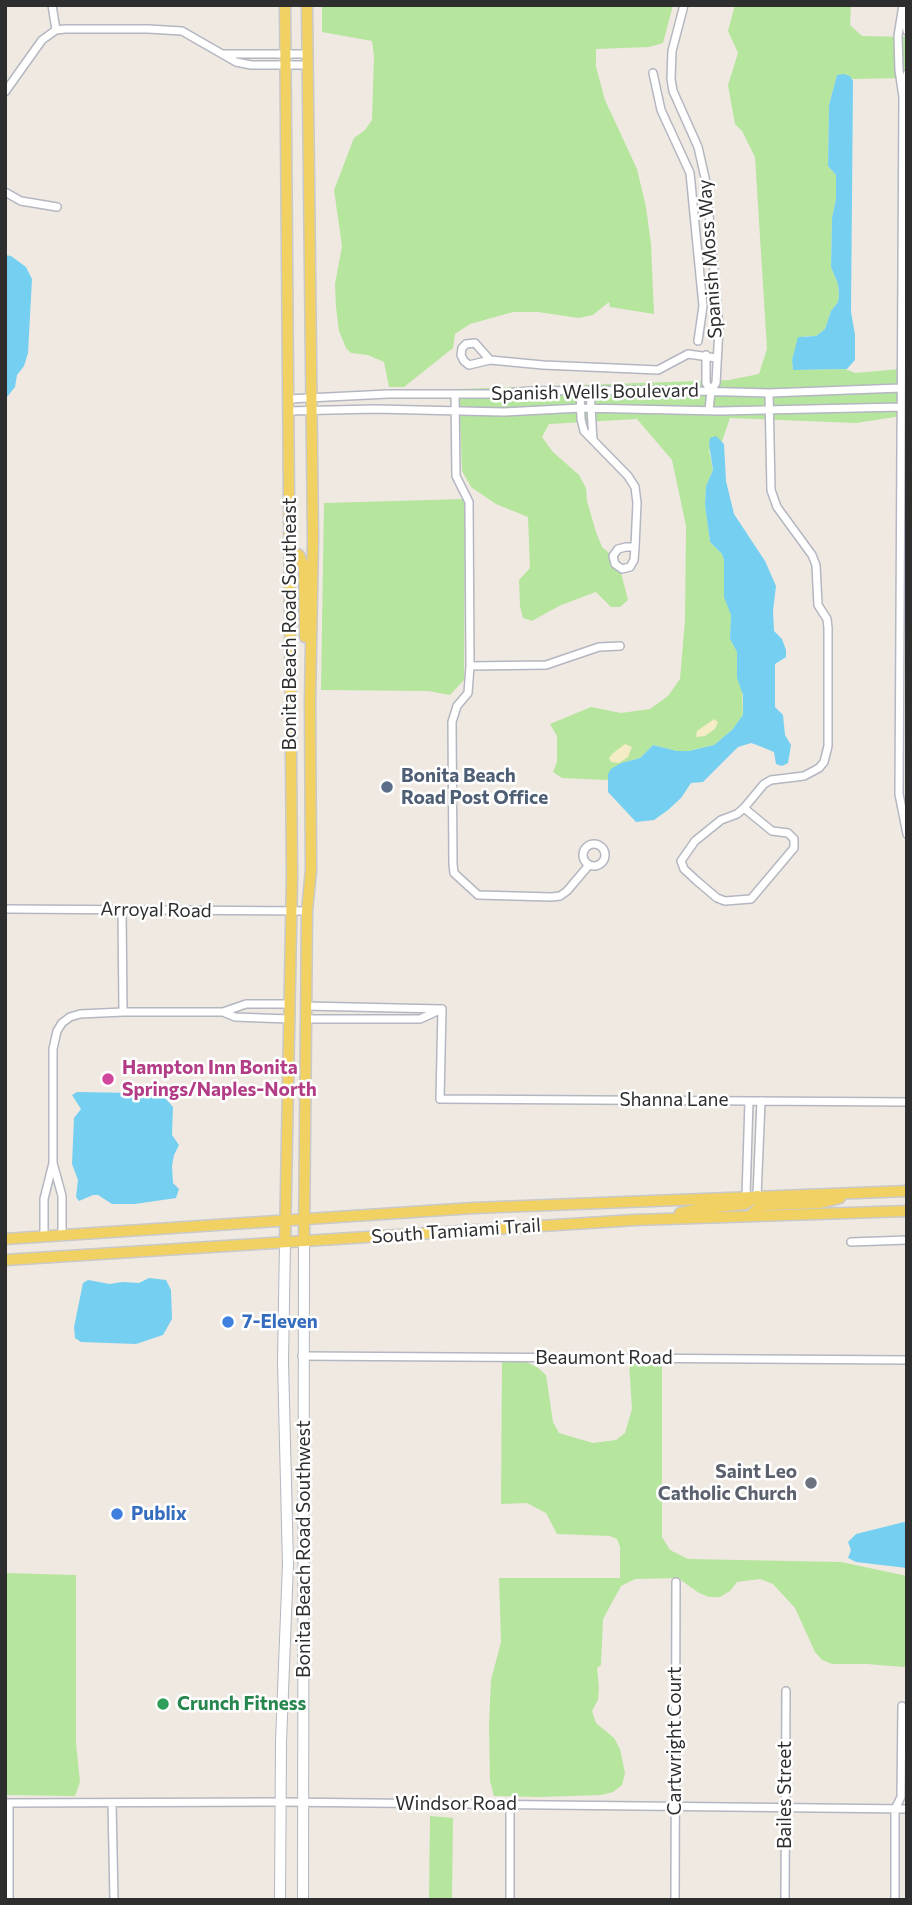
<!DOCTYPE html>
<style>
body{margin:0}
#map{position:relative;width:912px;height:1905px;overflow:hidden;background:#efe9e1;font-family:Commissioner,sans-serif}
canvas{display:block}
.frame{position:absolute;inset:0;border:7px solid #2e2e2e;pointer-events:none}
</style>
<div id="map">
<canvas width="912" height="1905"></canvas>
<div class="frame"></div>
</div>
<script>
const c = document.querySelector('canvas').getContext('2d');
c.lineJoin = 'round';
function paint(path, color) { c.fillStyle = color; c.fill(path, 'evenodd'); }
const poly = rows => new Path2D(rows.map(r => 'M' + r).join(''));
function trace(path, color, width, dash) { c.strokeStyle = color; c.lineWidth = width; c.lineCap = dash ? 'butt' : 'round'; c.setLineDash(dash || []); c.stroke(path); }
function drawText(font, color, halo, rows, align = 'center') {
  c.font = font + ' Commissioner,sans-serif'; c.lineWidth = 5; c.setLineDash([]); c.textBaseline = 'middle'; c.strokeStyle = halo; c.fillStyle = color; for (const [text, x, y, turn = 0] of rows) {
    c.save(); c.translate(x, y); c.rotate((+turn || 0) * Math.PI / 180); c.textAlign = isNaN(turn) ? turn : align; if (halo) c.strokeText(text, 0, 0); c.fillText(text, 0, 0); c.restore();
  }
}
paint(poly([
 [322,5,673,5,663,43,649,47,596,49,596,67,605,100,637,169,646,207,651,244,654,314,610,307,609,302,593,315,579,318,538,312,513,312,470,324,455,334,453,348,404,387,389,387,384,362,368,355,351,353,346,348,339,331,336,307,335,284,342,246,334,190,354,138,365,130,372,120,374,56,372,41,322,32],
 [735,5,851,5,850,25,862,36,907,37,907,78,851,79,850,76,837,75,829,105,828,166,836,175,836,199,832,218,831,267,838,284,839,296,838,302,831,311,825,329,816,336,804,336,797,343,792,360,793,370,845,369,855,373,900,369,901,312,907,312,907,525,903,526,901,416,856,423,730,418,722,441,709,450,713,470,706,486,705,505,710,542,722,554,724,560,724,591,731,615,730,639,737,652,737,678,742,689,743,715,732,730,714,745,689,751,677,751,653,745,640,758,621,763,608,774,608,780,562,778,553,772,557,762,557,736,550,724,591,707,621,713,650,709,668,696,680,679,685,620,686,526,672,460,637,419,549,424,542,437,553,452,579,475,586,488,587,501,596,532,602,547,614,557,620,569,628,600,620,607,611,607,596,592,561,605,532,621,523,618,520,606,519,580,530,568,528,517,496,504,471,487,462,471,459,389,729,380,759,374,767,349,755,157,742,131,735,124,728,85,738,53,728,31],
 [465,499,464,680,450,695,428,691,321,690,324,503],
 [502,1359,526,1362,537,1367,546,1375,553,1422,559,1433,593,1443,616,1440,625,1433,632,1409,629,1362,662,1362,662,1537,670,1550,688,1559,841,1562,907,1576,907,1664,904,1667,867,1664,832,1664,822,1660,815,1652,795,1608,773,1584,760,1579,737,1582,730,1591,720,1597,709,1597,699,1593,678,1578,635,1579,621,1586,603,1619,601,1665,597,1668,599,1688,598,1700,592,1711,596,1723,614,1738,620,1749,625,1773,622,1785,613,1792,601,1795,540,1797,494,1796,490,1781,489,1724,491,1680,501,1642,499,1578,620,1578,620,1547,617,1539,610,1536,557,1534,546,1513,527,1503,501,1504],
 [5,1573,76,1575,76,1743,80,1782,75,1796,5,1795],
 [430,1816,453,1818,452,1900,429,1900]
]), '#b6e59e');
paint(poly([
 [714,719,718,722,715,729,705,736,696,737,697,731],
 [625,744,632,747,628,757,619,763,611,762,609,758,613,753]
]), '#f3ecc5');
paint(poly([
 [844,74,850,76,853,81,851,312,855,335,855,360,847,369,793,370,792,360,798,337,816,336,825,329,831,311,838,302,839,296,838,284,831,267,832,218,836,199,836,175,828,166,829,105,837,75],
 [5,255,11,256,26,267,32,279,28,353,24,366,17,375,15,387,7,397,5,397],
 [716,436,724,444,726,481,734,514,765,561,776,586,773,611,774,631,782,639,786,650,786,657,775,664,775,707,783,715,785,735,791,745,788,763,782,766,776,764,774,752,757,745,751,743,738,747,703,782,691,783,681,798,668,810,654,820,636,822,608,792,608,774,611,769,621,763,640,758,653,745,677,751,689,751,714,745,732,730,743,715,743,695,737,678,737,652,730,639,731,615,724,597,724,560,722,554,710,542,705,505,706,486,713,470,709,444,710,438],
 [77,1092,139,1093,161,1095,166,1099,173,1107,172,1135,179,1145,174,1155,172,1166,173,1183,179,1189,176,1198,135,1204,112,1204,98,1195,93,1195,79,1201,76,1197,78,1180,72,1164,74,1118,81,1109,72,1095],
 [149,1278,166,1280,171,1290,172,1319,163,1335,136,1344,81,1342,75,1338,74,1327,83,1283,88,1280,110,1284,122,1282,139,1283],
 [904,1522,907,1523,907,1568,856,1562,848,1558,851,1550,848,1542,856,1534]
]), '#75cff0');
const minor = poly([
 [52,5,56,30],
 [684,5,672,51,671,79,673,91,698,147,706,182,719,328,716,383,711,391,709,410],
 [903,5,898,36,899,70,903,97,899,794,907,834],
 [905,15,907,31],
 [224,54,307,54],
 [653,73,661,110,690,173,703,306,698,341],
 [904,89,907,74],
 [5,92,42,40,56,30,65,29,148,29,182,31,236,62,251,65,307,65],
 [5,192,21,201,57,207],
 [706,355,706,383,711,391],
 [490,360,475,343,466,344,462,348,461,355,464,361,469,365,490,360,543,365,658,370,688,354,716,358],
 [580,391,581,419,584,431,628,476,635,487,637,503,635,547],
 [590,391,593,440],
 [455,394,456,476,469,502,470,666,468,693,457,706,452,722,453,864,454,873,478,895,551,897,560,896,567,891,589,865],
 [288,399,388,394,497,394,530,391,658,390,769,393,901,388],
 [288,411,375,409,504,412,581,408,720,411,901,407],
 [626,547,635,547,634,560,630,567,622,569,615,564,613,556,618,549,626,547],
 [470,666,546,665,599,647,620,646],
 [744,808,764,784,771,780,804,776,819,768,824,762,828,746,828,628,827,619,818,605,816,565,812,555,777,507,771,490,769,393],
 [744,808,772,831,788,833,794,839,794,848,751,899,725,901,717,898,697,881,684,869,681,861,695,841,721,820,737,814,744,808],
 '583 855a11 11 0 1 1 22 0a11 11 0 1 1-22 0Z',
 [5,909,307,911],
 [122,909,123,1012],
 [306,1006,441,1009],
 [442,1009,440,1099,907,1102],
 [223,1012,246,1004,289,1004],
 [306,1019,420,1019,442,1009],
 [53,1163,62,1196,62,1235],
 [746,1196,749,1101],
 [757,1196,761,1101],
 [44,1236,44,1199,53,1163,53,1049,57,1031,62,1023,70,1017,80,1014,123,1012,223,1012,235,1017,288,1019],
 [851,1242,907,1240],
 [302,1356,907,1360],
 [5,1803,281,1802,907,1809],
 [9,1803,9,1900],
 [112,1803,114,1900],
 [510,1900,510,1805],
 [675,1900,676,1582],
 [785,1900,786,1691],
 [895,1900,895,1809,901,1797,902,1706]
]);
const secondary = poly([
 [280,1900,281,1742,288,1564,283,1362,285,1242],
 [303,1900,304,1241]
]);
const primary = poly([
 [290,551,299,555,304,567,305,637],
 [680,1213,699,1209,745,1204,757,1196],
 [751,1215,760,1206,766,1205,820,1203,840,1198],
 [5,1239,473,1208,907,1191],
 [304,1241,307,911,311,870,310,701,313,539,307,5],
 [285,1242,292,877,285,5],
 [5,1260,635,1220,907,1211]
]);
trace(minor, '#b4b7c1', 10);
trace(secondary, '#b4b7c1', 12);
trace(primary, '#c9c9c9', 13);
trace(minor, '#fff', 7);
trace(secondary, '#fff', 10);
trace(primary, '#f2d163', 10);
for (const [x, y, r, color] of [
 [387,787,7,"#5c6f8a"],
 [108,1079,7,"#d1479c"],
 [228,1322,7,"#3f7fe0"],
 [811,1483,7,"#6b7280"],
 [117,1514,7,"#3f7fe0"],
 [163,1704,7,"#2e9e5b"]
]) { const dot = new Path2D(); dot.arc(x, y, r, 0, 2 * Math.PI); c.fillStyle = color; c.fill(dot); trace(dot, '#fff', 2.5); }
drawText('19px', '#2e2e2e', '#fff', [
 ["Spanish Moss Way",710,259,-94],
 ["Spanish Wells Boulevard",595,392,-1],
 ["Bonita Beach Road Southeast",290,624,-90],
 ["Arroyal Road",156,910,1],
 ["Shanna Lane",674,1100],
 ["South Tamiami Trail",456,1231,-4],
 ["Beaumont Road",604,1358],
 ["Bonita Beach Road Southwest",304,1549,-90],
 ["Cartwright Court",675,1741,-90],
 ["Bailes Street",785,1795,-90],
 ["Windsor Road",456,1804]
]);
drawText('bold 19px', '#4e5e75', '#fff', [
 ["Bonita Beach",401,776],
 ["Road Post Office",401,798]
], 'left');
drawText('bold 19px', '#b23c85', '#fff', [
 ["Hampton Inn Bonita",122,1068],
 ["Springs/Naples-North",122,1090]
], 'left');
drawText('bold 19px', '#366cbe', '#fff', [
 ["7-Eleven",242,1322],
 ["Publix",131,1514]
], 'left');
drawText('bold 19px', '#5b616d', '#fff', [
 ["Saint Leo",797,1472],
 ["Catholic Church",797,1494]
], 'right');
drawText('bold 19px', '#27864d', '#fff', [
 ["Crunch Fitness",177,1704]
], 'left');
</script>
